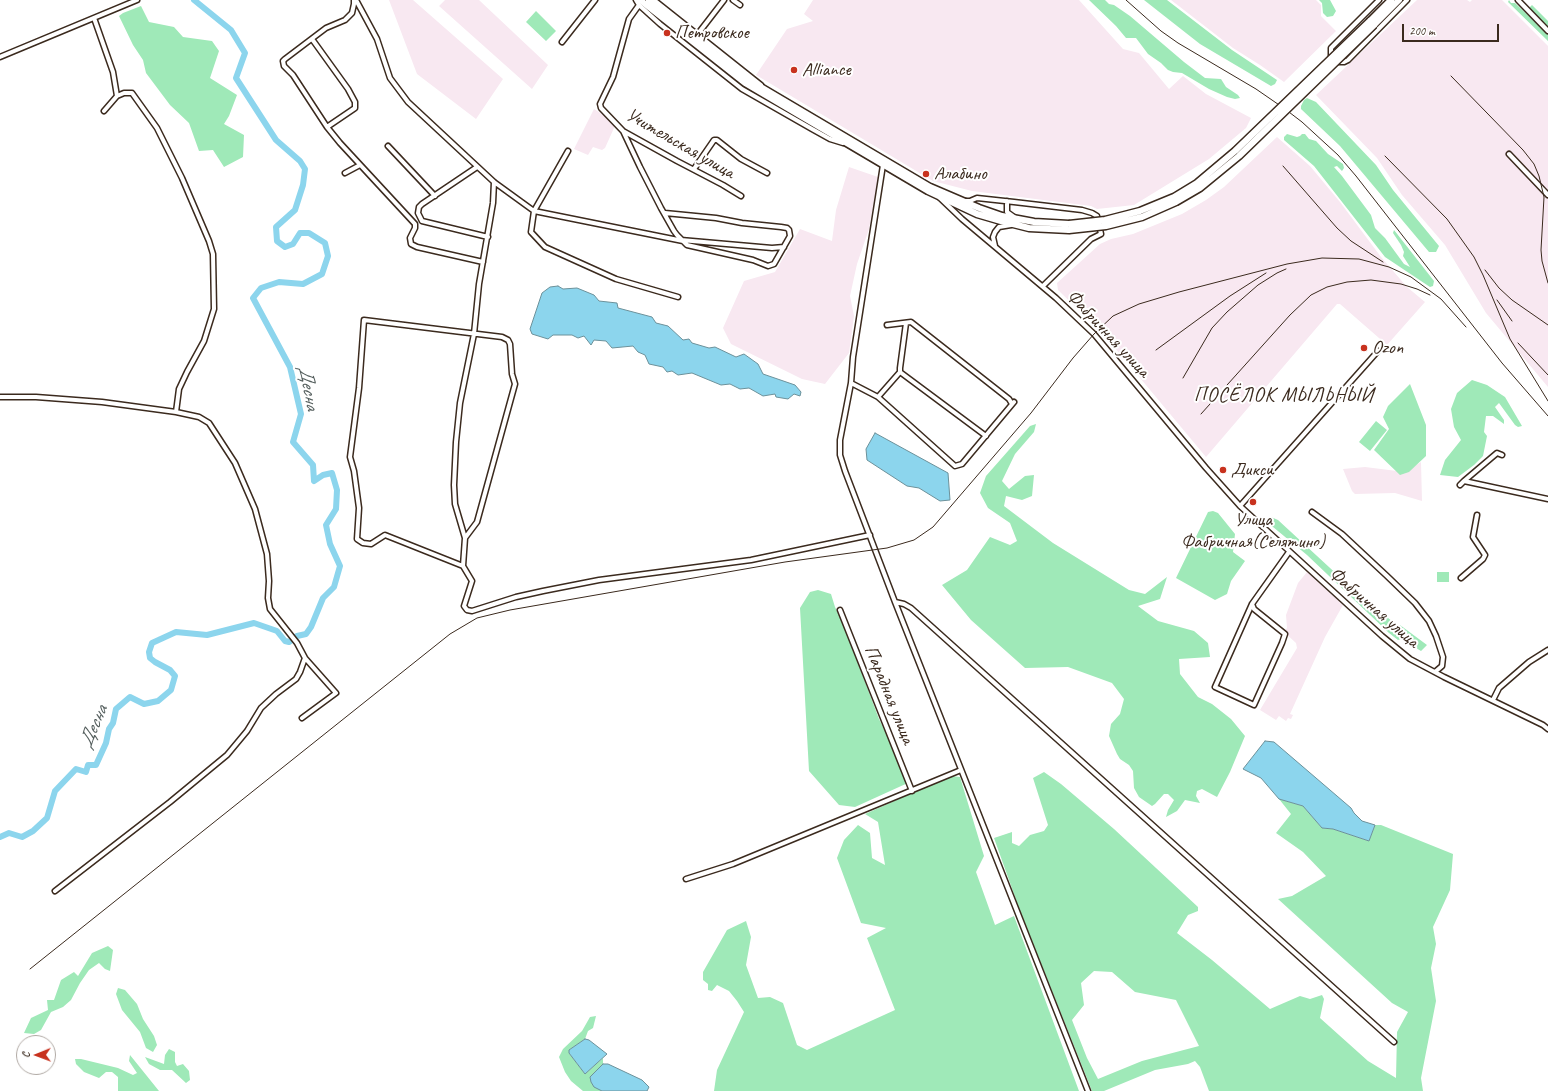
<!DOCTYPE html>
<meta charset="utf-8">
<style>
body{margin:0}
#map{position:relative;width:1548px;height:1091px;overflow:hidden;background:#fff;font-family:Caveat,sans-serif}
canvas{display:block}
.north{position:absolute;left:16px;top:1035px;width:40px;height:40px;box-sizing:border-box;background:#fff;border:1px solid #b1aaa5;border-radius:50%;rotate:269deg;font-size:11px;font-weight:700;line-height:16px;text-align:center;color:#3b2a1e}
.north::after{content:'';display:block;margin:auto;width:14px;height:18px;background:#c8321e;clip-path:polygon(50% 0,100% 100%,50% 72%,0 100%)}
.scale{position:absolute;left:1402px;top:24px;width:97px;height:18px;box-sizing:border-box;border:2px solid #3b2a1e;border-top:0;padding-left:5px;font-size:12px;line-height:14px;white-space:nowrap;color:#3b2a1e;-webkit-text-stroke:3px #fff;paint-order:stroke}
</style>
<div id="map">
<canvas width="1548" height="1091"></canvas>
<div class="north">С</div>
<div class="scale">200 m</div>
</div>
<script>
const c = document.querySelector('canvas').getContext('2d');
c.lineJoin = 'round';
function paint(path, color) { c.fillStyle = color; c.fill(path, 'evenodd'); }
const poly = rows => new Path2D(rows.map(r => 'M' + r).join(''));
function trace(path, color, width, dash) { c.strokeStyle = color; c.lineWidth = width; c.lineCap = dash ? 'butt' : 'round'; c.setLineDash(dash || []); c.stroke(path); }
function drawText(font, color, halo, rows, align = 'center') {
  c.font = font + ' Caveat,sans-serif'; c.lineWidth = 4; c.setLineDash([]); c.textBaseline = 'middle'; c.strokeStyle = halo; c.fillStyle = color; for (const [text, x, y, turn = 0] of rows) {
    c.save(); c.translate(x, y); c.rotate((+turn || 0) * Math.PI / 180); c.textAlign = isNaN(turn) ? turn : align; if (halo) c.strokeText(text, 0, 0); c.fillText(text, 0, 0); c.restore();
  }
}
paint(poly([
 [389,0,413,0,503,79,476,119,417,74],
 [445,0,479,0,548,65,532,89,439,6],
 [813,0,1079,0,1123,49,1139,53,1169,89,1183,76,1206,94,1251,118,1246,128,1209,159,1134,205,1097,209,1091,206,972,191,933,181,756,75,787,29,813,21,804,14],
 [1171,0,1316,0,1321,5,1321,16,1336,31,1284,82,1260,65,1233,48],
 [1417,0,1467,0,1470,2,1472,0,1502,0,1548,46,1548,387,1486,313,1445,245,1402,195,1377,158,1316,95],
 [594,109,609,118,614,124,614,128,605,148,602,150,593,147,588,155,574,149],
 [1277,137,1310,166,1340,202,1381,257,1407,287,1425,302,1387,345,1340,304,1337,304,1206,457,1105,336,1058,290,1057,283,1100,244,1111,239,1133,234,1182,214,1206,200,1224,187],
 [849,167,878,177,869,229,857,264,850,296,854,316,849,353,825,384,802,379,731,344,723,328,744,281,775,272,800,229,832,241,836,210],
 [1421,462,1422,501,1395,493,1355,494,1352,491,1343,469,1365,467,1405,472],
 [1307,572,1343,605,1325,637,1290,714,1293,715,1291,719,1288,718,1286,721,1279,716,1276,720,1260,710,1297,648,1296,643,1284,632,1287,628,1286,615,1298,583]
]), '#f8e8f1');
paint(poly([
 [1089,0,1105,0,1109,4,1114,5,1130,16,1184,62,1205,78,1221,79,1226,87,1238,95,1240,98,1235,99,1227,97,1209,89,1182,73,1173,72,1168,70,1161,63,1148,54,1136,38,1126,38,1116,26],
 [1144,0,1167,0,1232,50,1277,80,1275,84,1271,86,1200,44],
 [1319,0,1330,0,1336,11,1333,16,1327,17,1323,13,1322,3],
 [1509,0,1511,3,1515,3,1548,34,1548,41,1508,2],
 [1532,5,1548,21,1548,27,1530,10,1530,7],
 [141,6,149,22,174,27,183,37,212,41,219,51,210,78,237,95,229,116,224,124,244,135,243,157,224,167,213,150,199,151,189,123,170,105,146,73,143,60,133,45,119,16,123,13],
 [536,11,556,31,546,41,526,22],
 [1307,98,1316,102,1376,165,1393,190,1439,246,1436,252,1429,252,1340,146,1301,109,1301,106,1304,100],
 [1287,134,1297,137,1300,136,1302,134,1305,134,1309,139,1316,141,1328,154,1343,164,1344,168,1342,171,1337,166,1334,167,1342,176,1371,215,1375,228,1385,238,1404,264,1410,267,1403,256,1404,252,1401,245,1393,233,1394,230,1434,281,1433,286,1430,287,1385,257,1314,166,1284,140,1284,137],
 [1472,380,1487,385,1505,397,1522,426,1518,427,1515,425,1499,403,1495,407,1504,420,1504,424,1493,416,1486,416,1484,432,1487,436,1483,456,1474,465,1458,477,1440,475,1445,460,1461,440,1454,427,1451,409,1457,393],
 [1410,384,1426,425,1426,456,1409,472,1400,475,1374,450,1389,429,1383,417,1388,406],
 [1376,421,1387,430,1370,451,1359,442],
 [1036,424,1034,432,1015,454,1002,481,1009,489,1025,476,1034,475,1032,496,1022,500,1006,496,1004,506,1053,543,1129,590,1145,594,1167,577,1160,599,1138,606,1158,621,1194,631,1208,643,1210,657,1179,659,1180,674,1198,697,1212,704,1231,719,1245,736,1230,772,1217,797,1202,789,1197,791,1196,796,1200,803,1185,800,1177,811,1166,817,1168,810,1174,800,1168,794,1164,794,1155,804,1152,806,1139,797,1134,788,1133,771,1129,765,1120,759,1117,754,1109,736,1111,724,1120,714,1124,699,1112,683,1068,667,1025,668,971,620,942,585,967,570,990,537,1010,545,1017,541,1010,523,988,508,980,493,986,476,1030,426],
 [1213,511,1218,513,1235,534,1233,552,1245,561,1231,581,1227,594,1215,600,1176,578,1208,512],
 [1271,517,1278,520,1355,591,1393,622,1397,628,1400,625,1427,645,1421,651,1401,639,1398,640,1389,633,1307,555,1267,522],
 [1437,572,1449,572,1449,582,1437,582],
 [818,590,831,594,835,607,844,626,879,719,910,782,855,807,839,805,809,771,800,608,810,592],
 [1044,772,1061,784,1114,829,1198,907,1198,911,1188,915,1177,933,1212,960,1270,1009,1300,996,1310,999,1322,995,1324,999,1320,1018,1368,1061,1396,1078,1397,1032,1408,1012,1392,1003,1278,899,1292,896,1326,876,1303,852,1276,833,1291,814,1279,799,1303,806,1322,828,1333,829,1369,841,1375,825,1381,825,1453,854,1450,890,1433,927,1436,944,1431,968,1436,1001,1421,1078,1423,1091,1209,1091,1200,1067,1195,1061,1188,1064,1155,1070,1104,1091,1092,1091,1019,908,994,838,1012,832,1012,843,1019,846,1030,835,1044,831,1048,825,1033,778],
 [1094,971,1112,972,1135,992,1176,1000,1199,1046,1142,1061,1098,1079,1087,1058,1072,1020,1084,1005,1081,983],
 [951,776,960,777,984,856,976,872,995,925,1014,916,1079,1091,714,1091,717,1070,744,1012,737,1001,729,991,717,985,712,991,708,990,708,984,703,980,703,972,727,930,746,921,751,937,746,965,758,998,770,997,783,1003,797,1045,807,1050,895,1010,867,938,886,928,861,923,837,858,844,840,858,825,870,833,872,858,885,865,878,822,865,814],
 [108,946,113,950,110,971,105,969,99,963,89,970,80,983,71,1000,63,1007,51,1012,41,1030,34,1034,24,1033,31,1018,48,1010,47,1000,54,1000,61,980,74,972,78,976,92,953],
 [118,988,125,990,137,1004,143,1019,154,1036,157,1045,153,1052,146,1048,140,1032,122,1010,116,994],
 [596,1016,593,1028,588,1031,585,1039,569,1050,569,1053,585,1074,603,1058,603,1064,590,1077,602,1091,583,1091,571,1081,565,1072,559,1057,563,1049,582,1031,590,1017],
 [169,1049,175,1052,175,1062,177,1066,183,1064,189,1071,190,1080,186,1083,172,1070,160,1070,149,1064,145,1057,164,1064,165,1055],
 [130,1055,159,1091,118,1091,118,1077,112,1072,106,1072,99,1078,84,1072,76,1064,75,1059,81,1059,118,1068,133,1075,137,1073,129,1061]
]), '#9fe9b8');
const water = poly([
 [558,286,563,289,577,288,594,295,599,301,617,303,618,308,652,317,656,323,668,326,683,340,689,339,692,343,709,348,715,347,736,357,744,354,758,364,763,374,795,385,801,392,800,396,794,394,788,399,776,397,775,394,763,396,749,388,740,389,730,384,721,385,692,373,678,375,672,371,667,372,663,367,649,364,645,355,638,352,633,346,612,348,606,341,594,340,591,345,584,336,578,338,572,335,553,335,548,339,532,334,530,329,542,293,550,287,558,286],
 [875,433,948,473,950,500,940,501,919,488,907,486,867,460,866,449,875,433],
 [1265,741,1274,742,1351,808,1354,813,1362,821,1375,825,1369,841,1333,829,1322,828,1303,806,1279,799,1261,778,1243,769,1265,741],
 [585,1039,589,1040,607,1054,585,1074,569,1053,569,1050,585,1039],
 [603,1064,608,1064,642,1080,649,1087,647,1091,602,1091,594,1087,591,1082,590,1077,603,1064]
]);
paint(water, '#8cd5ed');
trace(water, '#6c919a', 1);
trace(poly([
 [0,837,9,833,22,837,33,831,47,818,55,791,76,769,86,772,88,765,96,765,106,743,109,729,113,723,116,709,130,697,144,704,158,701,171,690,175,676,170,670,155,662,150,658,149,652,152,643,176,632,207,635,254,623,277,631,285,641,289,642,297,636,306,634,311,627,323,598,334,587,340,566,330,544,326,525,336,509,337,490,332,473,323,475,314,481,313,465,293,442,301,414,290,367,253,298,261,288,279,282,303,284,322,274,328,256,325,243,309,233,300,233,293,244,285,247,277,241,276,227,295,210,303,185,305,169,300,161,276,140,236,78,245,53,231,30,194,0]
]), '#8cd5ed', 6);
const minor = poly([
 [354,0,354,4,352,13,345,20,326,28,285,59,283,61,284,66,293,75,327,127,340,143,415,224,415,228,410,238,411,244,417,247,483,262],
 [356,0,377,39,390,78,408,102,494,182,534,211,683,241],
 [636,0,639,5,660,24,742,89,812,129,830,139,843,143],
 [654,0,761,85],
 [733,0,740,5],
 [1379,0,1331,48,1331,56,1337,62,1344,62,1348,60,1407,0],
 [1518,0,1548,31],
 [639,5,629,19,613,77,600,104,601,108,623,131,677,161,723,185,741,196],
 [94,18,113,72,117,96,104,111],
 [697,35,724,0],
 [312,39,348,89,355,102,355,108,327,127],
 [562,42,595,0],
 [0,57,137,0],
 [117,96,124,93,132,93,157,128,182,178,209,241,213,254,214,309,204,341,187,372,179,389,176,412],
 [623,131,640,167,661,208,674,231,677,235,687,245,753,260,768,266,774,264,790,236,789,230,787,228,781,227,742,223,716,218,665,213],
 [388,146,435,196],
 [568,151,534,211,531,232,545,247,616,279,678,297],
 [1509,154,1548,195],
 [883,165,853,357,851,383,840,440,840,455,845,471,895,602,1088,1091],
 [477,167,422,204,419,207,418,213,422,221,488,237],
 [694,169,714,140,717,140,741,159,767,173],
 [345,173,360,165],
 [940,198,962,219,1056,298,1094,334,1206,468,1240,506,1382,636,1410,659,1444,677,1543,725,1548,729],
 [965,201,970,201,977,198,1014,202,1082,210,1092,213,1097,216,1101,234,1091,239,1043,286],
 [1007,201,1007,212,1014,217],
 [681,240,772,248,784,247],
 [995,246,993,237,995,232,999,227,1011,225],
 [887,325,911,322,1009,399,1012,404],
 [900,372,900,368,906,323],
 [851,383,878,397,955,466,962,464,1014,402],
 [0,397,36,397,102,402,176,412,199,417,209,423,235,463,255,509,267,554,269,581,268,598,270,609,297,643,305,658,300,672,296,679,276,694,261,708,247,731,227,755,170,802,55,891],
 [878,397,900,372,986,436],
 [1464,481,1497,453,1502,455],
 [1460,485,1464,481,1548,499],
 [1240,506,1378,351],
 [1312,512,1342,534,1387,576,1415,603,1429,621,1436,636,1443,657,1442,666,1435,672],
 [465,538,455,504,454,485,456,442,460,403,474,334,479,284,493,203,494,182],
 [463,566,385,535,371,544,363,543,357,539,359,508,354,471,350,457,359,388,364,320,502,337,508,340,510,344,512,374,515,384,477,522,465,538,463,566,472,581,464,606,467,610,472,611,516,597,543,591,599,580,751,560,870,535],
 [1461,578,1483,559,1485,555,1473,537,1477,515],
 [895,602,904,604,911,608,1394,1042],
 [1252,604,1254,609,1285,634,1282,643,1254,705,1215,687,1252,604,1289,552],
 [840,610,912,791],
 [1493,700,1499,688,1529,662,1548,650],
 [302,718,336,693,305,658],
 [686,879,733,864,961,770]
]);
const highway = poly([
 [640,0,745,83,928,191,977,214,1001,221,1029,228,1069,230],
 [649,0,724,61,749,80,930,187,979,208,1002,216,1034,222,1069,224],
 [1370,21,1391,0],
 [1374,25,1399,0]
]);
trace(minor, '#3b2a1e', 7);
trace(highway, '#3b2a1e', 9);
trace(minor, '#fff', 4);
trace(highway, '#fff', 6);
trace(poly([
 [1126,0,1161,31,1178,43,1256,89,1285,109,1302,122,1338,155,1356,176,1502,363,1548,416],
 [1451,76,1523,150,1534,164,1539,176,1544,197,1541,250,1542,261,1548,283],
 [1385,156,1447,219,1474,257,1483,275,1510,339,1548,401],
 [1283,166,1337,228,1351,241,1383,262],
 [1485,270,1499,288,1512,300,1548,325],
 [1497,300,1512,321],
 [1518,343,1548,375],
 [1156,350,1230,296,1266,273],
 [1183,378,1212,328,1227,312,1258,285,1277,273,1286,269],
 [1201,414,1290,315,1311,295,1327,287,1347,282,1371,280,1401,284,1417,289,1430,295],
 [30,969,450,634,477,618,510,610,785,562,887,548,914,540,933,527,1031,413,1073,358,1094,334,1113,316,1139,304,1179,292,1287,264,1322,258,1359,259,1389,267,1411,277,1441,299,1466,327]
]), '#3b2a1e', 1);
const highwayBridge = poly([
 [1069,224,1105,220,1140,211,1174,197,1197,183,1235,151,1370,21],
 [1069,230,1106,226,1142,217,1176,202,1200,188,1239,156,1374,25]
]);
trace(highwayBridge, '#3b2a1e', 9, []);
trace(highwayBridge, '#fff', 6);
for (const [x, y, r, color] of [
 [667,33,4,"#c8321e"],
 [794,70,4,"#c8321e"],
 [926,174,4,"#c8321e"],
 [1364,348,4,"#c8321e"],
 [1223,470,4,"#c8321e"],
 [1253,502,4,"#c8321e"]
]) { const dot = new Path2D(); dot.arc(x, y, r, 0, 2 * Math.PI); c.fillStyle = color; c.fill(dot); trace(dot, '#fff', 1.5); }
drawText('19px', '#3b2a1e', '#fff', [
 ["Петровское",675,33],
 ["Alliance",802,70],
 ["Алабино",934,174],
 ["Ozon",1372,348],
 ["Дикси",1231,470],
 ["Улица",1253,520,"center"],
 ["Фабричная(Селятино)",1253,542,"center"]
], 'left');
drawText('19px', '#3b2a1e', '#fff', [
 ["Учительская улица",680,144,30],
 ["Фабричная улица",1108,334,47],
 ["Фабричная улица",1374,608,41],
 ["Парадная улица",889,695,68]
]);
drawText('italic 20px', '#535d5c', '#fff', [
 ["Десна",308,388,79],
 ["Десна",94,727,-67]
]);
c.letterSpacing = '1px';
drawText('20px', '#3b2a1e', '#fff', [
 ["ПОСЁЛОК МЫЛЬНЫЙ",1284,396]
]);
c.letterSpacing = '0px';
</script>
